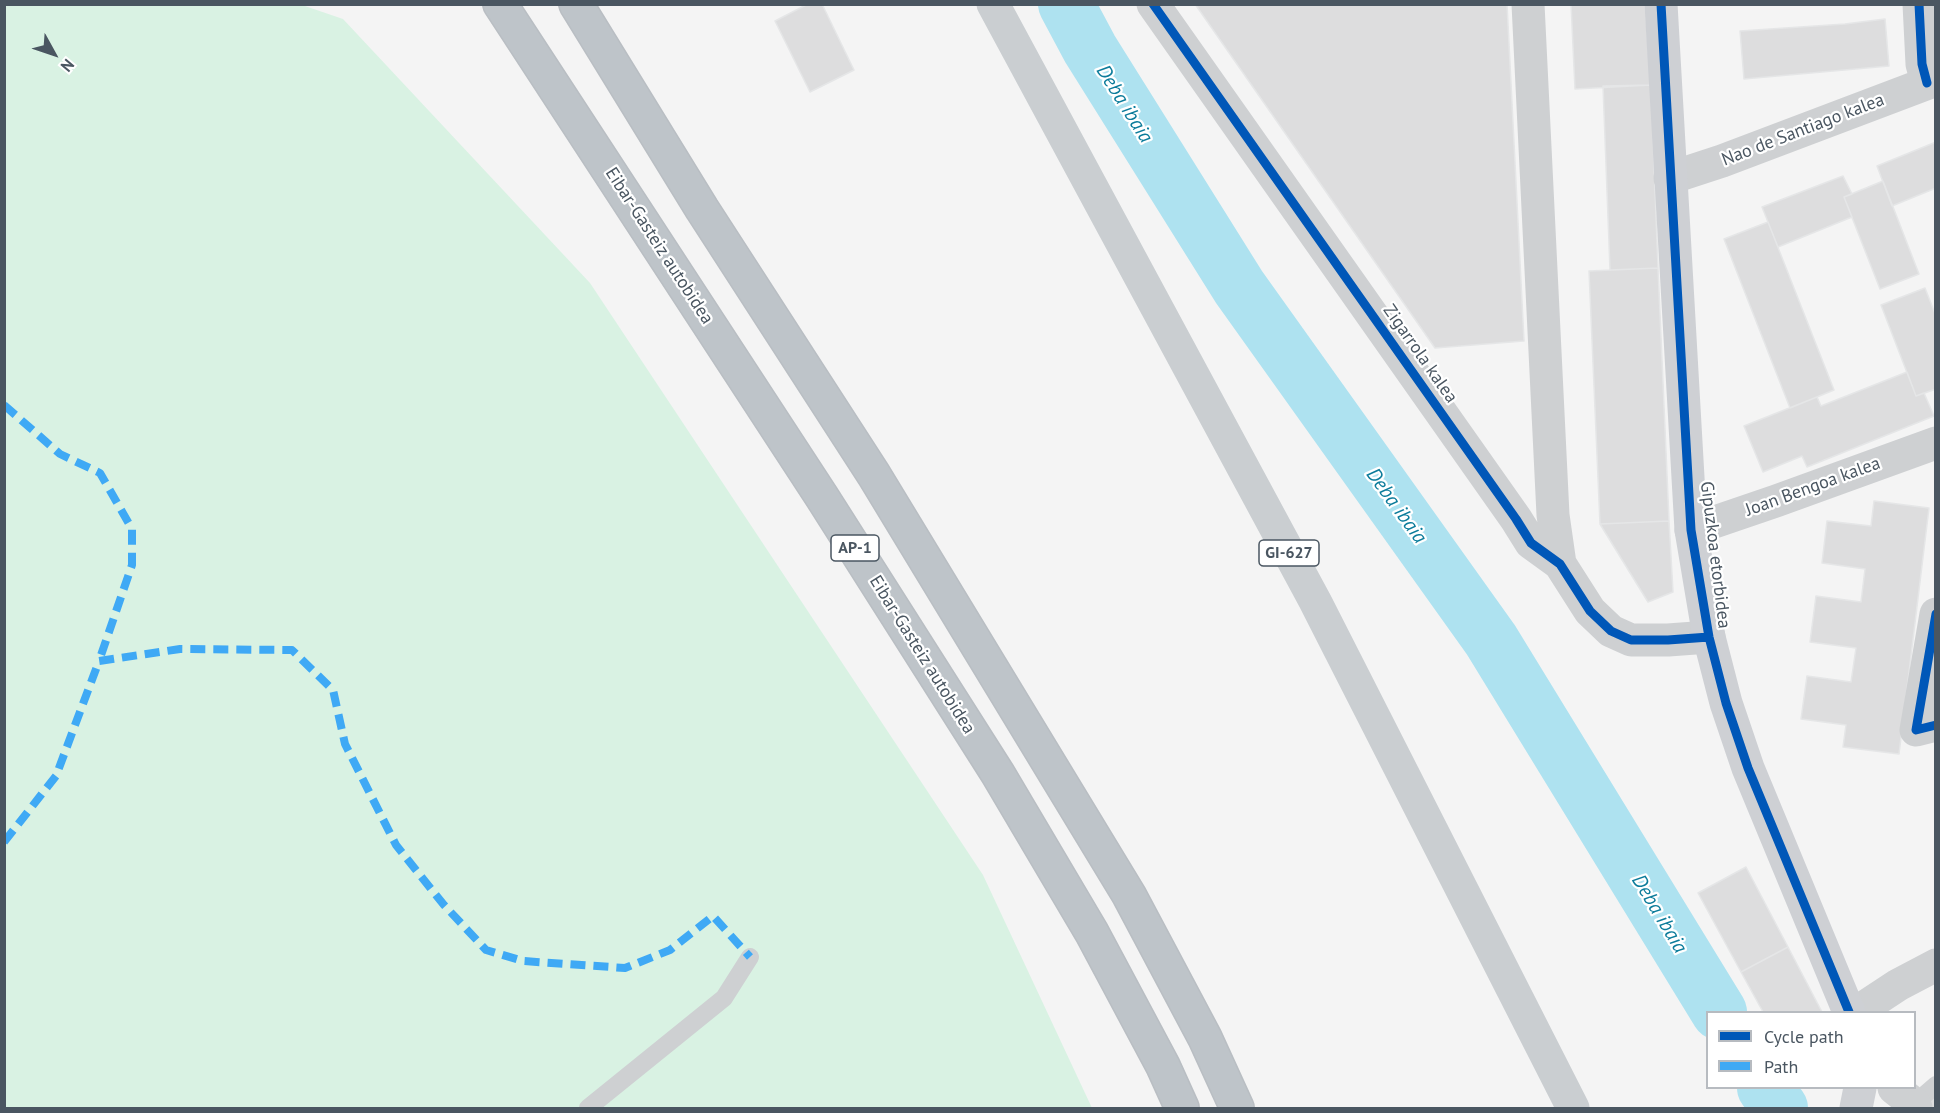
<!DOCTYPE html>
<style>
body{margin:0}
#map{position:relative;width:1940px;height:1113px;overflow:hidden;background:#f4f4f4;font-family:"PT Sans",sans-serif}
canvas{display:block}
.frame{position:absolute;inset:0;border:6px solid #4a5661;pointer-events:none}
.legend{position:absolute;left:1706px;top:1011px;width:210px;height:78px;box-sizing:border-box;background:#fff;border:2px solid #b7bbc0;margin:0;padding:8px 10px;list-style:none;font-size:18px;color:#4a5661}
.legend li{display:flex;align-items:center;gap:12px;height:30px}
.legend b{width:30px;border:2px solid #b7bbc0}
.north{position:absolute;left:24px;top:24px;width:60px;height:60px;-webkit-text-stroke:4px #fff;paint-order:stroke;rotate:130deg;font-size:16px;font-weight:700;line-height:24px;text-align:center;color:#4a5661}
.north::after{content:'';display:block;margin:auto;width:21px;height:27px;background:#4a5661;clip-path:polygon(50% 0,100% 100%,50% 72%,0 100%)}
</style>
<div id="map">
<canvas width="1940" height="1113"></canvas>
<div class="frame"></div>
<ul class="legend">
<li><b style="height:8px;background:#0057b8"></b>Cycle path</li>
<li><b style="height:8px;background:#3fa9f5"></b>Path</li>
</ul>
<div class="north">N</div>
</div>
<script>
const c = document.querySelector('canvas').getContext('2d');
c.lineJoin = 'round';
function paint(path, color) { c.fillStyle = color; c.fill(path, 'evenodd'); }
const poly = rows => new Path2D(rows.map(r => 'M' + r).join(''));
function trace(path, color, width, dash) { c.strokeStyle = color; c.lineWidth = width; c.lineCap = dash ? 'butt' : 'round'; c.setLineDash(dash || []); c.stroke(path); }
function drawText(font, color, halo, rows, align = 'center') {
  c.font = font + ' "PT Sans",sans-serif'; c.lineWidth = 4.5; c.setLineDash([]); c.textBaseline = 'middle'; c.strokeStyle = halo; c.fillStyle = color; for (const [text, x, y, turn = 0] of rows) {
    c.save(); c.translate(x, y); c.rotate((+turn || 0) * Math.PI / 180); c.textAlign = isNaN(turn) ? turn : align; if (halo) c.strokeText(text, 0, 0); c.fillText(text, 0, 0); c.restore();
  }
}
paint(poly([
 [5,5,302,5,343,19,590,283,983,875,1092,1108,5,1108]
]), '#d9f2e3');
trace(poly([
 [1066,4,1090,49,1239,287,1491,640,1719,1012],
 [1765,1088,1780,1108]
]), '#aee2f0', 56);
const building = poly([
 [808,4,822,4,854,70,810,92,775,21,808,4],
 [1195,4,1507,4,1524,341,1435,348,1195,4],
 [1571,4,1645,4,1651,85,1575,89,1571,4],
 [1885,19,1889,66,1744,79,1740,31,1845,24,1885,19],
 [1651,85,1658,268,1610,270,1603,86,1651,85],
 [1936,142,1936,188,1892,206,1877,166,1936,142],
 [1843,176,1852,194,1844,197,1852,217,1778,247,1762,207,1843,176],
 [1883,181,1919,274,1880,289,1844,197,1883,181],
 [1768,222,1834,390,1790,408,1724,239,1768,222],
 [1658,268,1669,521,1600,524,1589,271,1658,268],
 [1925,288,1936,316,1936,389,1916,396,1881,305,1925,288],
 [1907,372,1916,396,1924,393,1934,416,1807,467,1802,456,1763,472,1744,426,1817,397,1821,406,1907,372],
 [1874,501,1929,508,1899,754,1843,747,1846,725,1801,719,1807,676,1851,682,1856,648,1810,642,1816,596,1861,602,1865,569,1822,563,1827,521,1871,526,1874,501],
 [1669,521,1673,592,1648,602,1600,524,1669,521],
 [1746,867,1788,947,1741,972,1698,893,1746,867],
 [1788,947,1822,1012,1763,1012,1741,972,1788,947],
 [1936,1097,1936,1108,1932,1108,1928,1101,1936,1097]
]);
paint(building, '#ddddde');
trace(building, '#e5e6e7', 1.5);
const highway = poly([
 [500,4,822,497,998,774,1092,933,1163,1066,1182,1108],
 [576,4,702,209,874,475,1129,895,1205,1038,1237,1108]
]);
trace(highway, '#b9bec3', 36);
trace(poly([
 [1914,1104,1936,1085],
 [588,1108,724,998,750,957]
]), '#ced0d2', 18);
trace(poly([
 [1153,4,1516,519,1531,543,1560,564,1590,611,1611,631,1631,640,1668,640,1709,637],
 [1528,4,1553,515,1560,564],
 [1919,4,1922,64,1927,83],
 [1670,178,1722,161,1936,80],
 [1691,530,1776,501,1936,443],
 [1936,614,1916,730,1936,725],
 [1857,1012,1898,985,1936,965],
 [1894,1088,1914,1104,1916,1108]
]), '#ced0d2', 33);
trace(poly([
 [1661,4,1691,530,1709,637,1726,703,1748,768,1849,1012],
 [1856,1108,1860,1088]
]), '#ced0d4', 33);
trace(poly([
 [993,4,1315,601,1573,1108]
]), '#caced1', 33);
trace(highway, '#bec4c9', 33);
trace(poly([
 [4,405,60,454,100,473,132,529,132,565,99,661],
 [4,842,56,776,99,661,180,649,292,650,333,690,345,744,396,845,444,905,486,950,523,961,625,968,670,950,713,916,750,957]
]), '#3fa9f5', 8, [15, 8]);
trace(poly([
 [1153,4,1516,519,1531,543,1560,564,1590,611,1611,631,1631,640,1668,640,1709,637],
 [1661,4,1691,530,1709,637,1726,703,1748,768,1849,1012],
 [1919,4,1922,64,1927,83],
 [1936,614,1916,730,1936,725]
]), '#0057b8', 9);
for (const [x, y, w] of [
 [855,548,48],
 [1289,553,60]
]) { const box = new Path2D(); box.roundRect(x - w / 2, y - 13, w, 26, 4.5); c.fillStyle = '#fff'; c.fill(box); trace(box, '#4a5661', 1.5); }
drawText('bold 16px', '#4a5661', null, [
 ["AP-1",855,548],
 ["GI-627",1289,553]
]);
drawText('18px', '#4a5661', '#fff', [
 ["Nao de Santiago kalea",1803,130,-21],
 ["Eibar-Gasteiz autobidea",659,246,57],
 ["Zigarrola kalea",1420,354,55],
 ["Joan Bengoa kalea",1813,487,-20],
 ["Gipuzkoa etorbidea",1715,555,83],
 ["Eibar-Gasteiz autobidea",922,655,58]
]);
drawText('italic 20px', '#0c7c9b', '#fff', [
 ["Deba ibaia",1124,104,58],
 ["Deba ibaia",1396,506,54],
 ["Deba ibaia",1659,914,59]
]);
</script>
